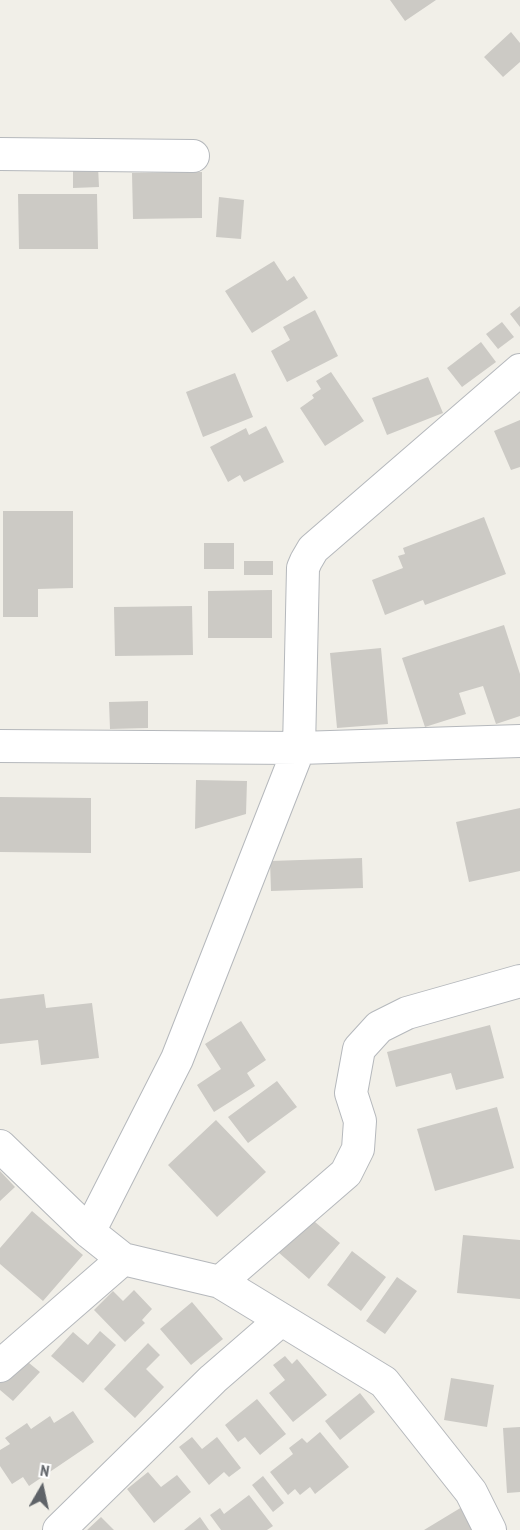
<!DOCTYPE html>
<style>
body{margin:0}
#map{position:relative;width:520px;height:1530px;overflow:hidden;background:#f1efe8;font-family:"PT Sans Narrow",sans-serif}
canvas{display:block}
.north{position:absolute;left:12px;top:1458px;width:60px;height:60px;-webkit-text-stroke:4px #fff;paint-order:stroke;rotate:9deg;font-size:16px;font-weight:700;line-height:24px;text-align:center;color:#5f6368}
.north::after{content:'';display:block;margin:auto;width:21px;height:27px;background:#5f6368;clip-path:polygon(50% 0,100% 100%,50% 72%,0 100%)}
</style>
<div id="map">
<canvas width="520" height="1530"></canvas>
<div class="north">N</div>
</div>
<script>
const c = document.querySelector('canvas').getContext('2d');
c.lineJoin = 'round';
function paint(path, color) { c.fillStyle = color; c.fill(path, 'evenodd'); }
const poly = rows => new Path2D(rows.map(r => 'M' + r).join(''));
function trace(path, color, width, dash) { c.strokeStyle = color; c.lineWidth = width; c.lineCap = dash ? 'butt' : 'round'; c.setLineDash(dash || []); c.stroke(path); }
paint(poly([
 [390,0,436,0,405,21],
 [511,32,520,43,520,62,503,77,484,57],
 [73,166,98,166,99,187,73,188],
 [202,172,202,218,133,219,132,173],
 [18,194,97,194,98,249,19,249],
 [219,197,244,200,241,239,216,237],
 [274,261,287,281,294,276,308,298,252,333,225,291],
 [520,306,520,327,510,314],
 [315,310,338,356,287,382,271,351,290,340,283,327],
 [502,322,514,337,498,349,486,334],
 [481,342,496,362,462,387,447,368],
 [331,372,364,421,325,446,300,408,314,398,312,395,321,389,316,381],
 [235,373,253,417,203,437,186,392],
 [428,377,443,413,387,435,372,398],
 [520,420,520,467,511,470,494,431],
 [266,426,284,462,244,482,240,475,228,482,210,447,246,428,249,435],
 [3,511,73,511,73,588,38,589,38,617,3,617],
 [484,517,506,574,425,605,423,600,385,615,372,580,403,568,398,556,405,554,403,548],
 [204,543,234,543,234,569,204,569],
 [244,561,273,561,273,575,244,575],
 [272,590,272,638,208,638,208,591],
 [192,606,193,655,115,656,114,607],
 [504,625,520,674,520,716,496,724,483,686,459,693,466,714,425,727,402,658],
 [381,648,388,724,337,728,330,653],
 [148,701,148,728,110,729,109,702],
 [196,780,247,781,246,814,195,829],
 [0,797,91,798,91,853,0,852],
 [520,808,520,871,469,882,456,822],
 [362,858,363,888,271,891,270,861],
 [44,994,46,1008,92,1003,99,1058,41,1065,38,1040,0,1044,0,999],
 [241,1021,266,1060,247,1073,255,1086,214,1112,197,1085,221,1069,205,1044],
 [490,1025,504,1078,456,1090,451,1073,396,1087,387,1052],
 [277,1081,297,1107,248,1143,228,1117],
 [497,1107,514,1168,435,1191,417,1129],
 [216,1120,266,1172,217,1217,168,1165],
 [0,1171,15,1187,0,1201],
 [32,1211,83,1255,43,1301,0,1264,0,1248],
 [309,1217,340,1243,309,1279,278,1252],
 [463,1235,520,1240,520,1299,457,1293],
 [352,1251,386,1277,361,1311,327,1285],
 [397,1277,417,1291,385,1334,366,1321],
 [134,1290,152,1309,142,1320,145,1323,125,1342,94,1310,113,1291,123,1301],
 [192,1302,223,1339,191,1365,160,1329],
 [100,1331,116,1345,83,1383,51,1356,73,1332,88,1345],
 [148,1343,160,1355,146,1369,164,1387,135,1418,104,1389],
 [285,1356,292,1364,297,1359,327,1395,293,1422,269,1393,285,1380,273,1365],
 [23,1358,40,1372,13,1401,0,1390,0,1383],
 [451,1378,494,1385,487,1427,444,1420],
 [360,1393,375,1412,340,1440,325,1421],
 [257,1399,286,1434,260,1455,245,1437,238,1442,225,1425],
 [73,1411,94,1442,29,1486,23,1477,12,1484,0,1466,0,1450,10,1444,5,1438,27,1423,31,1429,50,1416,54,1423],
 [520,1427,520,1492,507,1493,503,1428],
 [320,1432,349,1467,315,1494,310,1487,300,1495,295,1489,288,1495,270,1472,293,1454,289,1448,302,1438,307,1443],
 [192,1437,202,1449,217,1437,241,1468,229,1477,224,1472,209,1485,179,1447],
 [148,1472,161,1487,177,1475,191,1492,154,1523,127,1489],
 [263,1476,284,1503,273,1512,252,1485],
 [249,1495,273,1526,267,1530,221,1530,210,1515,220,1508,224,1514],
 [462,1507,477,1530,424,1530],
 [101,1517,114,1530,87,1530],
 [200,1517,209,1530,184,1530]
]), '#cccac5');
const minor = poly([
 [0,154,193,156],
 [0,746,299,748,520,741],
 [0,1146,89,1232,123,1259,220,1282,384,1382,471,1492,490,1530],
 [89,1232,177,1059,299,748,303,568,306,561,313,549,520,370],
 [220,1282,346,1173,358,1149,360,1121,351,1093,359,1049,379,1027,407,1013,520,981],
 [0,1366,123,1259],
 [59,1530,213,1379,281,1320]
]);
trace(minor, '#b5b8bc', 34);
trace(minor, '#fff', 32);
</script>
